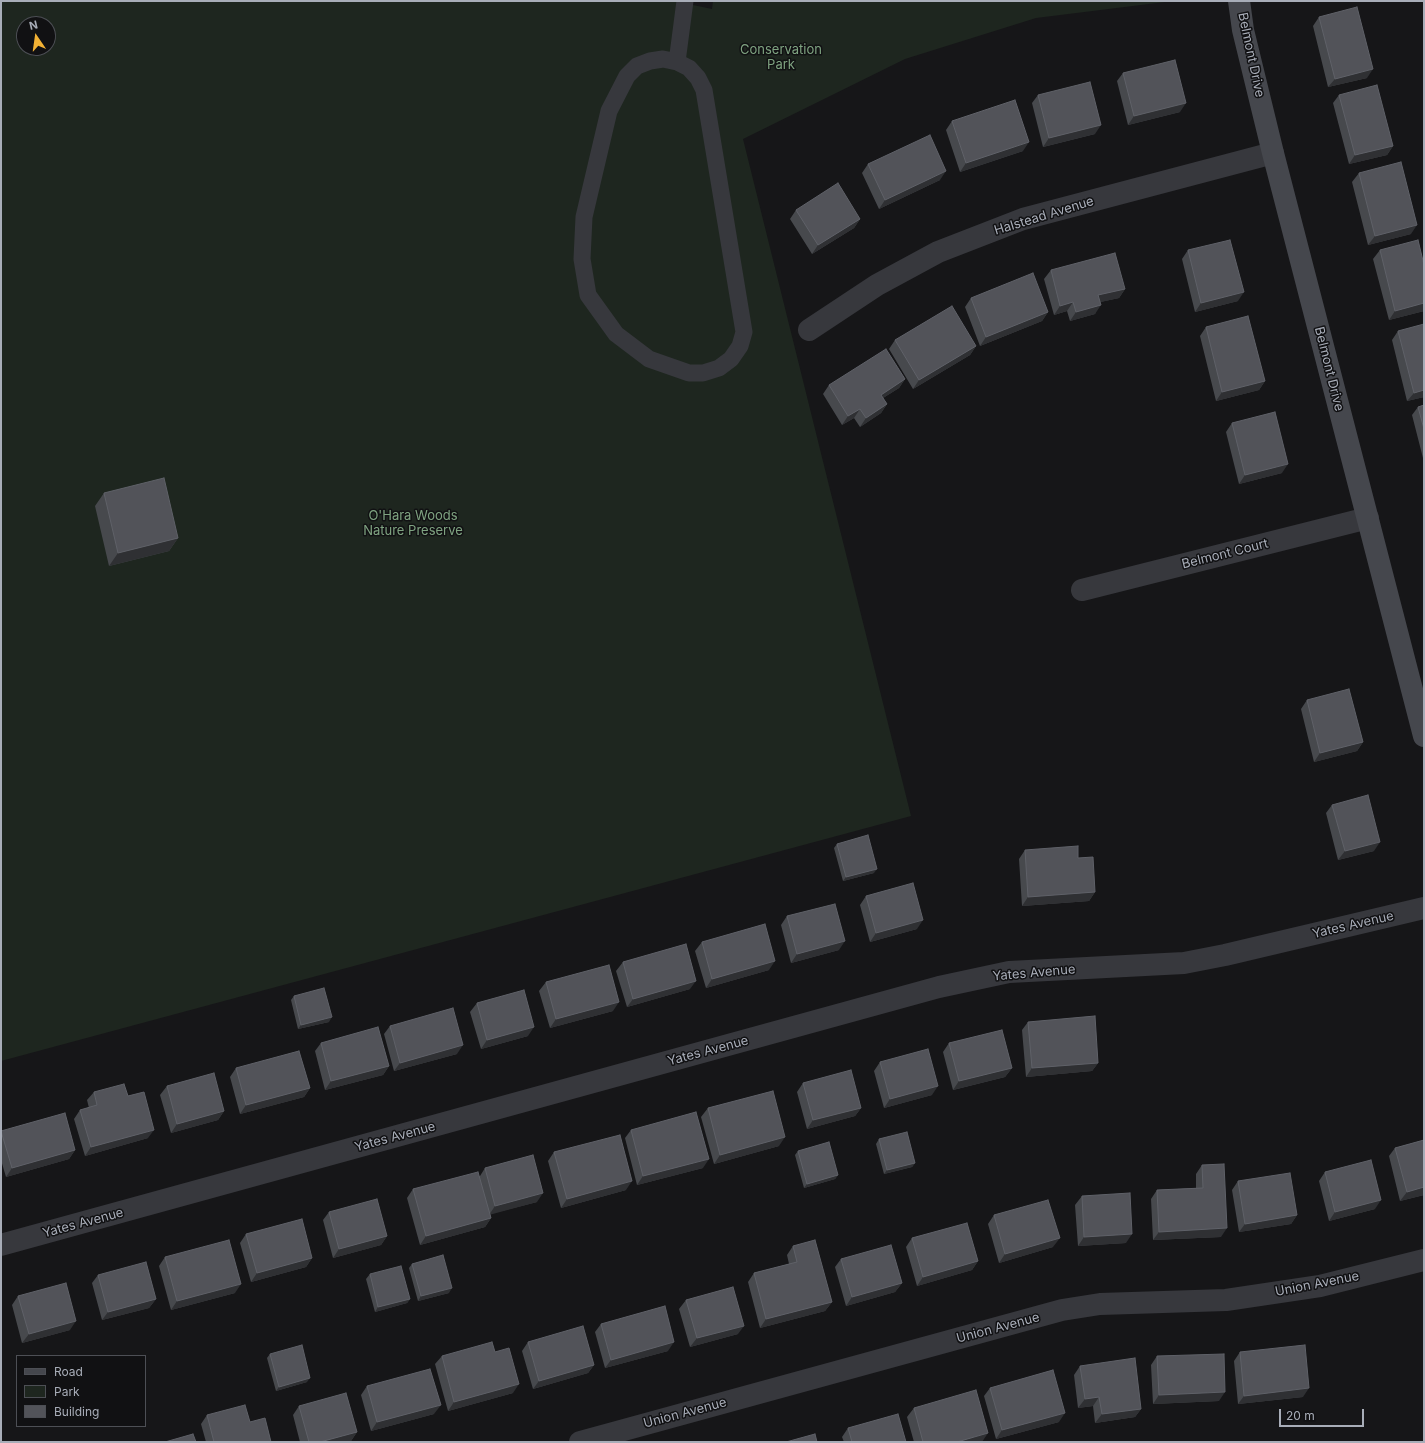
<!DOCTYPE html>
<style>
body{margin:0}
#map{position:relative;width:1425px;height:1443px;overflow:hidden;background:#161618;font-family:Inter,sans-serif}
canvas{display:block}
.frame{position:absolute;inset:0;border:2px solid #a8adb8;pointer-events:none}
.legend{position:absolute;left:16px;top:1355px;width:130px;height:72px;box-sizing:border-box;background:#111113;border:1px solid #4d4f55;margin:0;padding:5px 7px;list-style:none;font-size:12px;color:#a8adb8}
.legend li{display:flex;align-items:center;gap:8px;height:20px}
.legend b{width:20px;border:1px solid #4d4f55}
.north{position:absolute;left:16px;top:16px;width:40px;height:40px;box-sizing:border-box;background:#111113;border:1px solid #4d4f55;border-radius:50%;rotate:347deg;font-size:11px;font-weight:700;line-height:16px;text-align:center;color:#a8adb8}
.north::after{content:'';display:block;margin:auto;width:14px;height:18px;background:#f2b134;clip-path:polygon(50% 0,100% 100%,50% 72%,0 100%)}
.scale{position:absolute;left:1279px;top:1409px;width:85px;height:18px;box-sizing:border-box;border:2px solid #a8adb8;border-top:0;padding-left:5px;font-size:12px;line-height:14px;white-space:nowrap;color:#a8adb8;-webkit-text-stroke:3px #111113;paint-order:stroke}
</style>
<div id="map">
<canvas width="1425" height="1443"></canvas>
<div class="frame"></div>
<ul class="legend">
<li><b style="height:5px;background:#45474d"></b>Road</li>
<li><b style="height:11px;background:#1e261f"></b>Park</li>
<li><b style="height:11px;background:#525359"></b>Building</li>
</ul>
<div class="north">N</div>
<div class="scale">20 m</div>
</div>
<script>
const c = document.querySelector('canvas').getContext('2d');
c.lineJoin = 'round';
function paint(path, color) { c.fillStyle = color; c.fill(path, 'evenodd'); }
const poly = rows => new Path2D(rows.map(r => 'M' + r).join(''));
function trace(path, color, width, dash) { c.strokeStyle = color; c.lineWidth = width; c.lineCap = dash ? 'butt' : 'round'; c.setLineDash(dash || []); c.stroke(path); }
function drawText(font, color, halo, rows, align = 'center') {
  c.font = font + ' Inter,sans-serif'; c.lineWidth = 3; c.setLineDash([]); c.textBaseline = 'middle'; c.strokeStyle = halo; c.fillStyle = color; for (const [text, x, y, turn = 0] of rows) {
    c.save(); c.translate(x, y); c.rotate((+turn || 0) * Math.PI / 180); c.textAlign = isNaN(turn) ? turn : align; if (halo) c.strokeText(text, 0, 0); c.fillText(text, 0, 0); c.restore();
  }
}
paint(poly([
 [1,1,674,1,712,9,713,1,1173,1,1036,18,905,59,743,139,911,816,1,1061],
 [24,24,48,24,48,48,24,48]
]), '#1e261f');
trace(poly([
 [663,59,677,62,689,68,698,78,704,90,744,332,740,346,731,359,719,368,703,373,689,373,649,359,616,334,588,295,582,259,584,217,609,111,627,76,637,66,650,61,663,59],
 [677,62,685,1]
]), '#37383d', 17);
trace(poly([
 [809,330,877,285,938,252,1023,219,1273,153],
 [1082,590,1368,518],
 [1,1245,939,987,1009,972,1184,963,1225,955,1424,908],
 [580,1442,1062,1310,1100,1304,1226,1300,1320,1286,1424,1260]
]), '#37383d', 22);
trace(poly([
 [1239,1,1243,30,1273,153,1424,736]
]), '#45474d', 22);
paint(poly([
 [1319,17,1367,78,1328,87,1313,26],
 [1123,73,1180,112,1128,125,1117,81],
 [1038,95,1095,134,1043,147,1032,103],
 [1339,95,1393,146,1387,155,1349,164,1333,103],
 [952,121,1023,151,960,172,946,130],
 [868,164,940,180,879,209,862,173],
 [1359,173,1411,234,1368,245,1352,182],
 [796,210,860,219,854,228,812,254,790,219],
 [1188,250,1238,301,1195,312,1182,259],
 [1380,250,1424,311,1389,320,1373,259],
 [1051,270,1125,289,1119,298,1100,302,1095,314,1070,321,1067,311,1054,315,1044,279],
 [971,298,1048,312,1042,321,980,346,965,307],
 [1206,327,1265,381,1259,390,1216,401,1200,336],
 [1398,331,1424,397,1407,401,1392,340],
 [895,340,976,346,970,355,913,389,889,349],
 [905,379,899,388,883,398,887,404,881,413,860,427,854,418,842,425,823,394,829,385],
 [1424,405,1424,462,1412,415,1418,407],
 [1232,423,1282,473,1239,484,1226,432],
 [104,493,178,538,169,551,109,566,95,506],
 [1307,700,1363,742,1357,751,1314,762,1301,709],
 [1332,805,1374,851,1338,860,1326,813],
 [837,844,874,873,843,881,834,848],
 [1025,850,1095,892,1089,901,1022,906,1019,859],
 [866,896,917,929,870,942,860,905],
 [787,916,839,950,791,963,781,925],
 [702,942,769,970,706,988,695,951],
 [623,962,690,989,627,1007,616,971],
 [546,982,613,1011,550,1028,539,991],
 [294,996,329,1022,298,1029,291,1000],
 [477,1003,528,1036,481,1049,470,1012],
 [1028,1022,1098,1063,1092,1071,1026,1077,1022,1030],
 [390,1026,457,1054,394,1071,384,1034],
 [321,1043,389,1066,383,1075,325,1090,315,1051],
 [949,1043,1012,1068,1005,1077,953,1090,943,1052],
 [880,1062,932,1095,884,1108,874,1071],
 [236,1068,310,1088,304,1097,240,1114,230,1077],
 [803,1083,861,1108,855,1116,807,1129,797,1092],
 [167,1086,224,1111,218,1120,171,1133,160,1095],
 [94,1092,128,1096,148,1138,85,1156,74,1119,80,1110,89,1108,87,1100],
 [708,1108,779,1146,714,1164,701,1117],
 [631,1130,703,1168,637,1185,625,1138],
 [1,1131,75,1150,69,1159,6,1177,1,1160],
 [879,1139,915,1163,912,1167,884,1174,876,1144],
 [1424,1140,1424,1195,1400,1201,1389,1156,1395,1148],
 [798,1151,838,1175,835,1179,804,1188,795,1155],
 [554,1152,626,1190,561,1208,548,1161],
 [1202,1165,1221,1237,1153,1240,1151,1199,1157,1190,1196,1188,1196,1174],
 [485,1168,537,1202,490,1214,491,1218,485,1227,420,1245,407,1198,413,1189,480,1176],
 [1325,1172,1375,1209,1329,1221,1319,1181],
 [1238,1181,1297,1215,1291,1224,1239,1232,1232,1190],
 [1082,1196,1126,1243,1078,1246,1075,1205],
 [329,1212,387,1236,381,1245,333,1258,323,1220],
 [994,1215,1053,1247,999,1263,988,1224],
 [246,1234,312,1258,306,1267,251,1282,240,1243],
 [912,1238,978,1261,972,1270,917,1286,906,1247],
 [793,1246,832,1302,825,1311,760,1328,748,1282,754,1273,789,1264,787,1255],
 [165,1257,235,1293,171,1310,159,1266],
 [841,1259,902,1283,895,1292,846,1306,835,1267],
 [412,1264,449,1293,418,1301,409,1268],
 [370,1274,410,1299,407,1303,375,1312,366,1279],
 [98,1275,156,1299,149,1308,102,1320,92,1283],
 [18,1296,70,1330,22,1343,12,1305],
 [686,1300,738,1334,690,1347,679,1309],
 [601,1324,668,1351,605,1368,595,1332],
 [528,1342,594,1365,588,1373,533,1389,522,1351],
 [495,1352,513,1393,448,1411,435,1364,442,1356],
 [1240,1352,1303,1397,1238,1404,1234,1361],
 [270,1354,307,1382,276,1391,267,1358],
 [1157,1356,1219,1401,1153,1404,1151,1365],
 [1080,1366,1141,1409,1135,1417,1095,1423,1093,1406,1078,1408,1074,1375],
 [367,1386,434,1414,371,1431,361,1395],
 [990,1388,1059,1422,996,1439,984,1396],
 [299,1406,357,1432,351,1441,346,1442,300,1442,293,1415],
 [914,1408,982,1442,914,1442,907,1417],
 [207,1415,250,1422,271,1442,206,1442,201,1424],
 [848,1428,906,1442,844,1442,842,1437]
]), '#47494d');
paint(poly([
 [1373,69,1367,78,1328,87,1335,79],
 [1186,103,1180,112,1128,125,1134,116],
 [1101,125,1095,134,1043,147,1049,138],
 [1029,142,1023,151,960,172,966,163],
 [1393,146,1387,155,1349,164,1355,155],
 [946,171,940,180,879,209,885,200],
 [860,219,854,228,812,254,818,245],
 [1417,225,1411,234,1368,245,1375,236],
 [1125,289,1119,298,1092,304,1098,295],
 [1244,292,1238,301,1195,312,1201,303],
 [1073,302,1067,311,1054,315,1060,306],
 [1424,303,1424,311,1389,320,1395,311],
 [1101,305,1095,314,1070,321,1076,312],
 [1048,312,1042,321,980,346,986,337],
 [976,346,970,355,913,389,919,380],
 [905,379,899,388,875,403,881,395],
 [1265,381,1259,390,1216,401,1222,392],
 [1424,390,1424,397,1407,401,1414,393],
 [887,404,881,413,860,427,866,418],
 [860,409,854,418,842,425,848,416],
 [1288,464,1282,473,1239,484,1245,475],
 [178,538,169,551,109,566,118,553],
 [1363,742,1357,751,1314,762,1320,753],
 [1380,842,1374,851,1338,860,1345,851],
 [877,869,874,873,843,881,846,877],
 [1095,892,1089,901,1022,906,1028,897],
 [923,920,917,929,870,942,876,933],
 [845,941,839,950,791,963,797,954],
 [775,961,769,970,706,988,712,979],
 [696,981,690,989,627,1007,633,999],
 [619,1002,613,1011,550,1028,556,1019],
 [332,1017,329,1022,298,1029,301,1025],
 [534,1027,528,1036,481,1049,487,1040],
 [463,1045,457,1054,394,1071,400,1063],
 [1098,1063,1092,1071,1026,1077,1032,1068],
 [389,1066,383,1075,325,1090,331,1081],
 [1012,1068,1005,1077,953,1090,959,1081],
 [938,1086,932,1095,884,1108,890,1099],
 [310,1088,304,1097,240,1114,246,1105],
 [861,1108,855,1116,807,1129,813,1120],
 [224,1111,218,1120,171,1133,177,1124],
 [154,1130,148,1138,85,1156,91,1147],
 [785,1137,779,1146,714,1164,720,1155],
 [75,1150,69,1159,6,1177,12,1168],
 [709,1159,703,1168,637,1185,643,1176],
 [915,1163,912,1167,884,1174,887,1170],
 [838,1175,835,1179,804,1188,807,1184],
 [632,1181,626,1190,561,1208,567,1199],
 [1424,1187,1424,1195,1400,1201,1407,1192],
 [543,1193,537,1202,489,1215,495,1206],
 [1381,1200,1375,1209,1329,1221,1335,1212],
 [1297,1215,1291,1224,1239,1232,1245,1224],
 [491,1218,485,1227,420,1245,426,1236],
 [1227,1228,1221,1237,1153,1240,1159,1232],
 [1132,1234,1126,1243,1078,1246,1084,1237],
 [387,1236,381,1245,333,1258,339,1249],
 [1060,1238,1053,1247,999,1263,1005,1254],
 [312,1258,306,1267,251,1282,257,1273],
 [978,1261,972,1270,917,1286,923,1277],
 [902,1283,895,1292,846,1306,852,1297],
 [241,1284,235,1293,171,1310,177,1301],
 [452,1288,449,1293,418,1301,421,1296],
 [156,1299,149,1308,102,1320,108,1312],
 [410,1299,407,1303,375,1312,378,1307],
 [832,1302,825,1311,760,1328,766,1319],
 [76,1321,70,1330,22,1343,29,1334],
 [744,1326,738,1334,690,1347,697,1338],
 [674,1342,668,1351,605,1368,611,1360],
 [594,1365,588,1373,533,1389,539,1381],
 [310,1378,307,1382,276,1391,279,1387],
 [519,1384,513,1393,448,1411,454,1402],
 [1309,1388,1303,1397,1238,1404,1244,1396],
 [1225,1392,1219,1401,1153,1404,1159,1395],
 [1099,1397,1093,1406,1078,1408,1085,1399],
 [441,1405,434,1414,371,1431,377,1422],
 [1141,1409,1135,1417,1095,1423,1102,1414],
 [1065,1413,1059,1422,996,1439,1002,1430],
 [357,1432,351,1441,346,1442,320,1442],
 [988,1433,982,1442,957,1442]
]), '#2f3033');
const building = poly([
 [1357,7,1373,69,1335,79,1319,17,1357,7],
 [1175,60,1186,103,1134,116,1123,73,1175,60],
 [1090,82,1101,125,1049,138,1038,95,1090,82],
 [1377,85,1393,146,1355,155,1339,95,1377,85],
 [1015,100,1029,142,966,163,952,121,1015,100],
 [930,135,946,171,885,200,868,164,930,135],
 [1401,162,1417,225,1375,236,1359,173,1401,162],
 [838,183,860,219,818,245,796,210,838,183],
 [1230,240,1244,292,1201,303,1188,250,1230,240],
 [1418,240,1424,265,1424,303,1395,311,1380,250,1418,240],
 [1115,253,1125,289,1098,295,1101,305,1076,312,1073,302,1060,306,1051,270,1115,253],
 [1033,273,1048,312,986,337,971,298,1033,273],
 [952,306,976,346,919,380,895,340,952,306],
 [1248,316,1265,381,1222,392,1206,327,1248,316],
 [1424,324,1424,390,1414,393,1398,331,1424,324],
 [886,349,905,379,881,395,887,404,866,418,860,409,848,416,829,385,886,349],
 [1424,405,1424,429,1418,407,1424,405],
 [1275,412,1288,464,1245,475,1232,423,1275,412],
 [164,478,178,538,118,553,104,493,164,478],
 [1349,689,1363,742,1320,753,1307,700,1349,689],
 [1368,795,1380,842,1345,851,1332,805,1368,795],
 [868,835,877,869,846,877,837,844,868,835],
 [1078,846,1078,858,1093,857,1095,892,1028,897,1025,850,1078,846],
 [913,883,923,920,876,933,866,896,913,883],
 [835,904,845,941,797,954,787,916,835,904],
 [765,924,775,961,712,979,702,942,765,924],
 [686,944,696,981,633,999,623,962,686,944],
 [609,965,619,1002,556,1019,546,982,609,965],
 [324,988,332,1017,301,1025,294,996,324,988],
 [524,990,534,1027,487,1040,477,1003,524,990],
 [453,1008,463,1045,400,1063,390,1026,453,1008],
 [1095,1016,1098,1063,1032,1068,1028,1022,1095,1016],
 [378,1027,389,1066,331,1081,321,1043,378,1027],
 [1002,1030,1012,1068,959,1081,949,1043,1002,1030],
 [928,1049,938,1086,890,1099,880,1062,928,1049],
 [299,1051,310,1088,246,1105,236,1068,299,1051],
 [851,1070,861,1108,813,1120,803,1083,851,1070],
 [214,1073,224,1111,177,1124,167,1086,214,1073],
 [124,1084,128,1096,144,1092,154,1130,91,1147,80,1110,97,1105,94,1092,124,1084],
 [773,1091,785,1137,720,1155,708,1108,773,1091],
 [696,1112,709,1159,643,1176,631,1130,696,1112],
 [65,1113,75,1150,12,1168,1,1131,65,1113],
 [907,1132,915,1163,887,1170,879,1139,907,1132],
 [620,1135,632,1181,567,1199,554,1152,620,1135],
 [1424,1140,1424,1187,1407,1192,1395,1148,1424,1140],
 [829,1142,838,1175,807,1184,798,1151,829,1142],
 [533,1155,543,1193,495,1206,485,1168,533,1155],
 [1371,1160,1381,1200,1335,1212,1325,1172,1371,1160],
 [1224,1164,1227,1228,1159,1232,1157,1190,1203,1188,1202,1165,1224,1164],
 [478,1172,491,1218,426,1236,413,1189,478,1172],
 [1290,1173,1297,1215,1245,1224,1238,1181,1290,1173],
 [1130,1193,1132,1234,1084,1237,1082,1196,1130,1193],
 [377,1199,387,1236,339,1249,329,1212,377,1199],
 [1048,1200,1060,1238,1005,1254,994,1215,1048,1200],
 [302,1219,312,1258,257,1273,246,1234,302,1219],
 [967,1223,978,1261,923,1277,912,1238,967,1223],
 [229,1240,241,1284,177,1301,165,1257,229,1240],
 [815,1240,832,1302,766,1319,754,1273,797,1262,793,1246,815,1240],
 [891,1245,902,1283,852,1297,841,1259,891,1245],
 [443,1255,452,1288,421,1296,412,1264,443,1255],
 [146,1262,156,1299,108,1312,98,1275,146,1262],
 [401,1266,410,1299,378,1307,370,1274,401,1266],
 [66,1283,76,1321,29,1334,18,1296,66,1283],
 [733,1287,744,1326,697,1338,686,1300,733,1287],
 [665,1306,674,1342,611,1360,601,1324,665,1306],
 [583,1326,594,1365,539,1381,528,1342,583,1326],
 [492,1342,495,1352,509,1348,519,1384,454,1402,442,1356,492,1342],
 [302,1345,310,1378,279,1387,270,1354,302,1345],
 [1305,1345,1309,1388,1244,1396,1240,1352,1305,1345],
 [1224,1354,1225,1392,1159,1395,1157,1356,1224,1354],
 [1135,1358,1141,1409,1102,1414,1099,1397,1085,1399,1080,1366,1135,1358],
 [430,1369,441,1405,377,1422,367,1386,430,1369],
 [1053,1370,1065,1413,1002,1430,990,1388,1053,1370],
 [976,1390,988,1433,957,1442,923,1442,914,1408,976,1390],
 [346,1393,357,1432,320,1442,309,1442,299,1406,346,1393],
 [245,1405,250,1422,265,1418,271,1442,214,1442,207,1415,245,1405],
 [898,1414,906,1442,852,1442,848,1428,898,1414],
 [193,1434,196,1442,165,1442,193,1434],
 [815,1434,817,1442,786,1442,815,1434]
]);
paint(building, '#525359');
trace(building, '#5f6168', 1);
drawText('13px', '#7fa381', '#111113', [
 ["Conservation",781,50],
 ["Park",781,65],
 ["O'Hara Woods",413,516],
 ["Nature Preserve",413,531]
]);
drawText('13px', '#a8adb8', '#111113', [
 ["Belmont Drive",1251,55,78],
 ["Halstead Avenue",1044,216,-17],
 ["Belmont Drive",1329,369,76],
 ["Belmont Court",1225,554,-14],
 ["Yates Avenue",1353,925,-13],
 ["Yates Avenue",1034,973,-5],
 ["Yates Avenue",708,1051,-15],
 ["Yates Avenue",395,1137,-15],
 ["Yates Avenue",83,1223,-15],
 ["Union Avenue",1317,1284,-11],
 ["Union Avenue",998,1328,-15],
 ["Union Avenue",685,1413,-15]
]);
</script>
